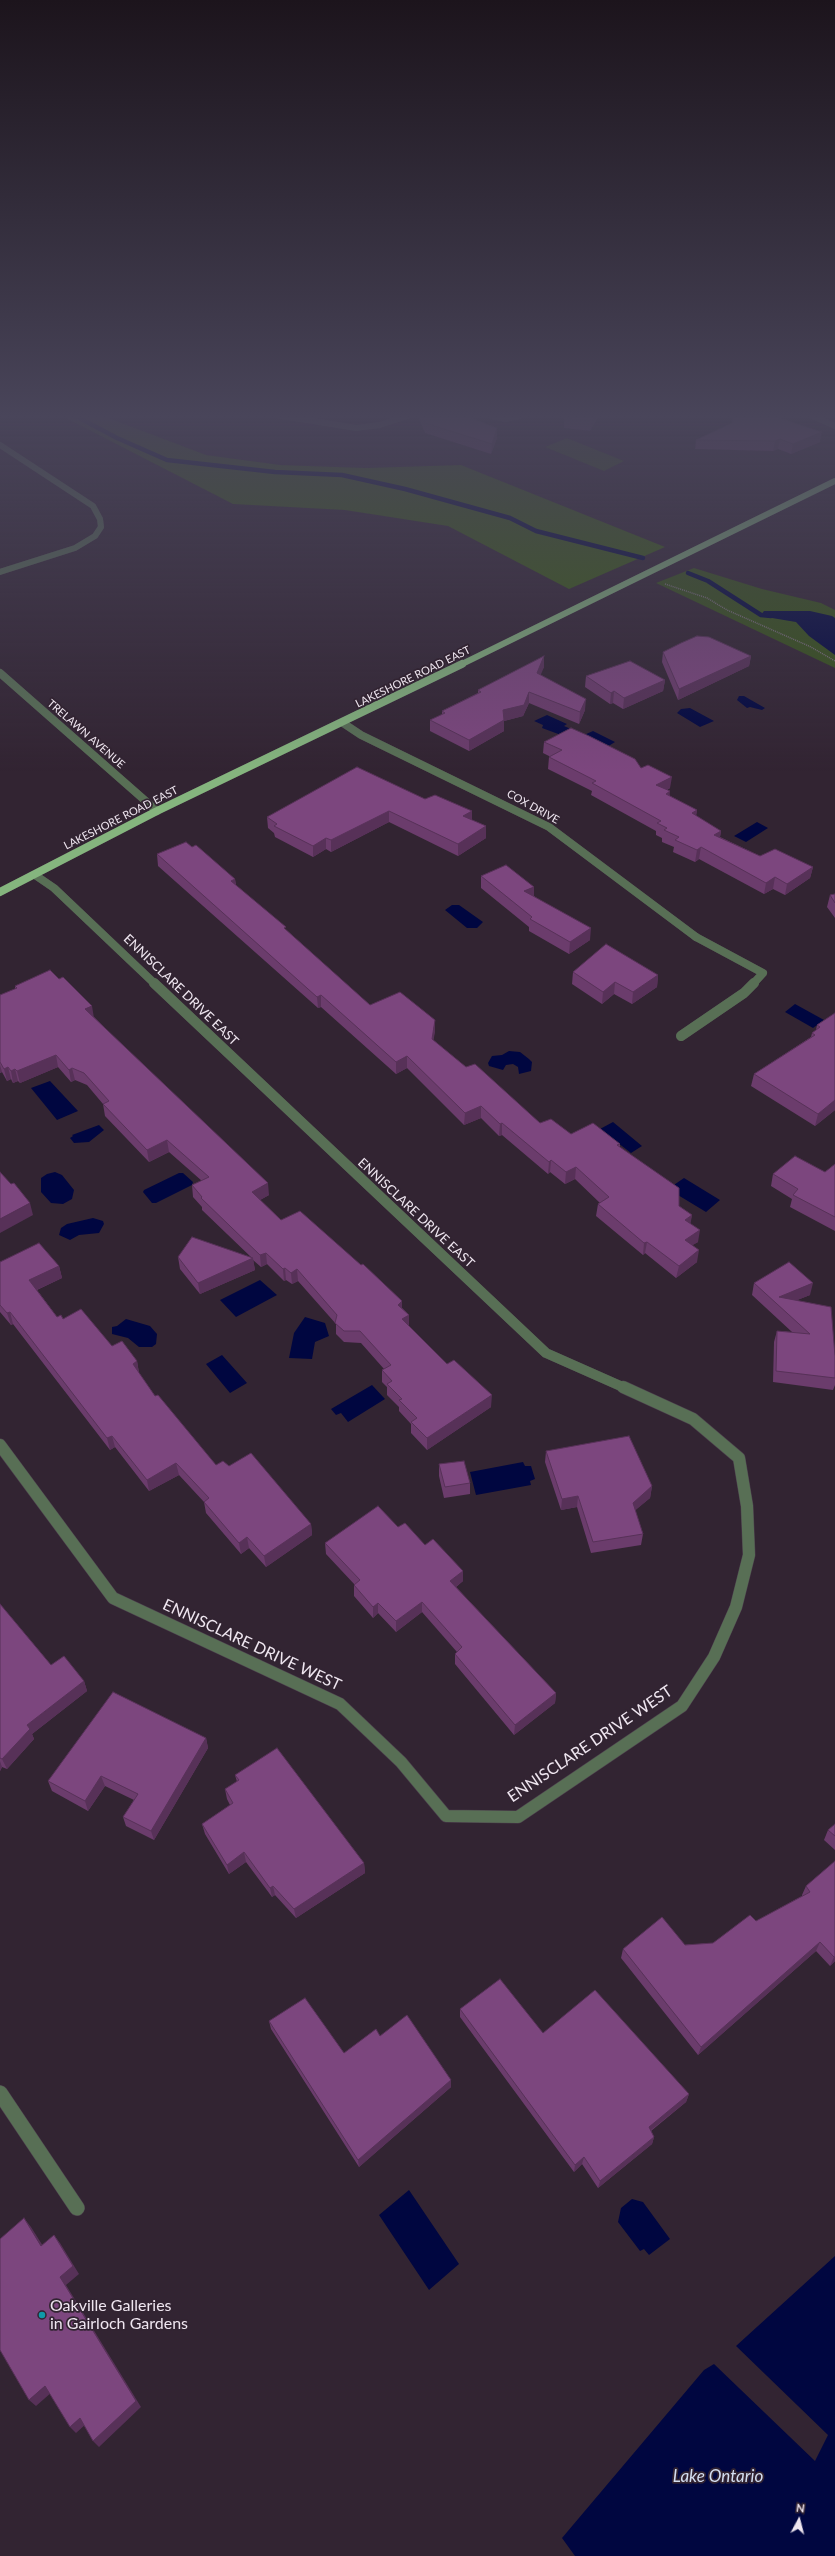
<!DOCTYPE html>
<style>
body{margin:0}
#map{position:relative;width:835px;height:2556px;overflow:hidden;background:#322432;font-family:Lato,sans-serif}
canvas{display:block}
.north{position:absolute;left:779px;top:2500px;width:40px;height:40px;-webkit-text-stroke:3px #322432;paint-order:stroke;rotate:7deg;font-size:11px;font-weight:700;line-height:16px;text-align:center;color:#efe6f0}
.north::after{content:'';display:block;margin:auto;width:14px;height:18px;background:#efe6f0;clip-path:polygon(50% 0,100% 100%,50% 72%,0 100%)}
</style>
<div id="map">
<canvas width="835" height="2556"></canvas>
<div class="north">N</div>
</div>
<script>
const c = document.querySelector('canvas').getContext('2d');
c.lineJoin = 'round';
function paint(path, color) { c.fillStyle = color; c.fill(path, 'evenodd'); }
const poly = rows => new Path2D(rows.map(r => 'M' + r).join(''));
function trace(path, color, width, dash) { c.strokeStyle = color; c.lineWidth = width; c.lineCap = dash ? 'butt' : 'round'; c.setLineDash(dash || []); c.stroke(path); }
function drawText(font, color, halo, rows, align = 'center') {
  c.font = font + ' Lato,sans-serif'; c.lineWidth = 3.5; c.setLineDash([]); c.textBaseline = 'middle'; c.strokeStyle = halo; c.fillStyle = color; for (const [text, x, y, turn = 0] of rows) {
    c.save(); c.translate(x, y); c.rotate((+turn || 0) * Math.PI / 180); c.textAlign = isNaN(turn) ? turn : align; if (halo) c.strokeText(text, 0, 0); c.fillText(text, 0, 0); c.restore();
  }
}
paint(poly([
 [567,438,624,461,604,471,545,447],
 [694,568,762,589,821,603,835,610,835,668,656,583]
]), '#375318');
paint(poly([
 [58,414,98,414,206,455,280,465,366,468,461,465,665,547,569,589,448,526,345,510,233,504]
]), '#3a5d11');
paint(poly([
 [764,611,810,611,832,616,835,618,835,655,809,636,796,622,760,616],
 [739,696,744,696,765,708,762,710,750,707,747,708,737,700],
 [690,708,714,721,700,727,677,713,681,709],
 [547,715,567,724,564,726,571,729,561,735,542,728,543,725,534,721],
 [593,731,615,742,607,747,584,735],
 [757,822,768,828,746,842,734,836],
 [452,905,459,905,483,922,477,928,467,928,445,910],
 [795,1004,824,1020,813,1028,785,1012],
 [509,1051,520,1052,529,1059,532,1062,531,1071,519,1074,518,1067,513,1064,506,1065,503,1070,489,1066,488,1063,492,1056,502,1055],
 [50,1081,78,1111,57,1120,31,1088],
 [613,1122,642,1146,631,1153,600,1129],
 [99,1125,104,1130,89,1142,74,1143,70,1138,73,1136,72,1135],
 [55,1172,62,1175,74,1190,72,1199,63,1204,51,1203,41,1192,41,1178,47,1174],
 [179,1173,183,1173,193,1182,192,1185,156,1203,152,1203,143,1192,144,1190],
 [684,1178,720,1200,706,1212,668,1189],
 [93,1218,103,1221,104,1224,99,1233,79,1235,70,1240,59,1235,61,1228,67,1224],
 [260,1280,277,1295,236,1317,220,1300],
 [305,1317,325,1323,329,1336,315,1342,312,1359,289,1358,294,1333],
 [126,1319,150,1326,157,1334,156,1344,152,1347,139,1347,128,1338,112,1334,112,1327,117,1326],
 [222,1355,247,1383,230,1393,206,1364],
 [372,1385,385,1399,348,1422,341,1413,336,1415,331,1409],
 [523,1462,525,1466,531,1466,535,1479,530,1481,531,1485,476,1495,470,1472],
 [409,2190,459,2264,429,2290,379,2215],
 [632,2199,643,2202,670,2239,649,2255,644,2249,640,2251,618,2222,621,2208],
 [835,2256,835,2556,575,2556,562,2538,704,2370,714,2364,815,2461,828,2435,736,2346]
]), '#000640');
trace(poly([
 [72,414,117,438,167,460,275,472,342,475,405,489,510,518,536,531,643,558],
 [688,573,708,581,761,615,771,616]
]), '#000640', 4.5);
const serviceFar1 = poly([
 [696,937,763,973,753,984]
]);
const service = poly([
 [681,1036,744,993,754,983]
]);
const minorFar4 = poly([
 [270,414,356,428,380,425,413,414],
 [484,414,506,419,526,414],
 [808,414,835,426],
 [0,445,93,506,100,519,101,527,95,536,75,548,0,572]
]);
const minorFar3 = poly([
 [0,673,157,811],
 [343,723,361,735,549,827,696,937],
 [35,875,54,888,155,984]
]);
const minorFar2 = poly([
 [154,983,546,1353,625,1388]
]);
const minorFar1 = poly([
 [0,1445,113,1598,340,1704,401,1762,446,1816,518,1817,682,1706,714,1657,736,1607,749,1555,747,1506,739,1458,693,1419,623,1387]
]);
const minor = poly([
 [0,2093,77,2208]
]);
const primaryFar1 = poly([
 [460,665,835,481]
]);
const primary = poly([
 [0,892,157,811,462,664]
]);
trace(serviceFar1, '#4c3f4d', 8);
trace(service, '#4c3f4d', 10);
trace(minorFar4, '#4c3f4d', 6);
trace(minorFar3, '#4c3f4d', 8);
trace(minorFar2, '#4c3f4d', 10);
trace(minorFar1, '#4c3f4d', 13);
trace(minor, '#4c3f4d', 16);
trace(primaryFar1, '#4c3f4d', 6);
trace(primary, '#4c3f4d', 8);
trace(poly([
 [665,584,707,598,727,610,811,647,835,661]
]), '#837783', 1.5, [1, 1]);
trace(serviceFar1, '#586f55', 8);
trace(service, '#586f55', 10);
trace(minorFar4, '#586f55', 6);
trace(minorFar3, '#586f55', 8);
trace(minorFar2, '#586f55', 10);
trace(minorFar1, '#586f55', 12);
trace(minor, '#586f55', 15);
trace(primaryFar1, '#85b57e', 6);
trace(primary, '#85b57e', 8);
paint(poly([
 [417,414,467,414,467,417,497,428,497,438,491,454,425,433],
 [600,414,590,431,564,428,564,418],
 [732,421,820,442,791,454,778,449,773,451,695,449,696,440,732,423],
 [663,652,751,656,749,666,678,700,662,662],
 [544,656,544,667,540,674,585,710,579,724,529,703,523,716,504,721,504,731,469,751,430,731,430,720,442,715,442,711,478,693,478,690],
 [586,676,665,680,663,691,623,709,613,703,610,704,585,687],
 [544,742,641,768,670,788,667,790,670,796,697,810,696,816,721,831,720,837,760,856,813,867,810,878,785,895,773,889,764,894,699,859,695,862,673,852,674,847,662,842,662,838,656,835,656,831,591,795,592,791,548,769,549,757,551,757,543,753],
 [425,799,472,811,472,820,486,826,486,838,458,856,389,822,331,852,326,849,313,857,275,837,274,833,268,828,267,817],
 [157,854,235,879,236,885,370,1005,435,1031,433,1040,466,1067,540,1123,571,1134,620,1144,620,1147,679,1206,692,1215,690,1223,698,1242,692,1245,697,1262,676,1278,645,1253,643,1255,596,1216,598,1204,600,1203,575,1179,565,1184,550,1172,548,1174,502,1135,499,1136,481,1118,464,1125,407,1068,396,1074,321,1007,318,1008,158,866],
 [481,876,534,896,590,940,569,954,529,931,529,927,481,888],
 [835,894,835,918,827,907,830,895],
 [573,972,658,975,657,987,632,1004,614,994,602,1004,572,984],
 [15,986,94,1017,269,1195,260,1200,281,1220,402,1308,409,1315,409,1326,491,1407,427,1450,411,1433,411,1424,399,1411,399,1407,387,1395,387,1387,382,1382,382,1370,384,1369,361,1343,344,1342,336,1334,336,1324,298,1281,292,1284,286,1280,284,1281,267,1264,261,1267,253,1260,255,1270,200,1294,180,1269,178,1257,252,1258,202,1210,202,1207,193,1197,192,1185,202,1181,169,1152,149,1162,105,1116,103,1104,87,1085,75,1080,71,1082,58,1067,20,1083,18,1081,13,1083,11,1079,7,1081,2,1072,0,1073,0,995,15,989],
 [835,1013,835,1110,815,1126,751,1086,754,1074,811,1037,812,1033,816,1030,817,1025],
 [835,1164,835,1231,790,1207,792,1199,771,1186,773,1174,825,1172],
 [0,1262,59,1266,62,1278,37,1290,57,1317,63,1319,112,1346,137,1361,139,1373,155,1396,216,1465,229,1466,311,1524,312,1535,266,1567,249,1548,241,1554,206,1513,204,1502,179,1475,149,1491,115,1447,110,1450,13,1324,11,1325,0,1312],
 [754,1283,810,1295,797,1300,835,1356,835,1385,833,1390,773,1382,774,1342,777,1331,792,1332,752,1295],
 [546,1451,652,1486,650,1498,635,1510,643,1534,641,1545,591,1553,577,1507,561,1510,545,1462],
 [439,1464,470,1483,470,1494,444,1498,439,1476],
 [398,1527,463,1571,463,1581,456,1587,556,1693,555,1703,514,1735,455,1664,455,1654,457,1652,422,1612,396,1632,378,1613,373,1618,354,1596,354,1585,355,1585,326,1554,325,1543],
 [0,1604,51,1665,84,1681,87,1691,32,1734,34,1739,7,1769,2,1767,0,1771],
 [206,1738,208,1748,154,1840,126,1826,123,1817,134,1800,105,1786,88,1811,52,1791,48,1781],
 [235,1775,364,1863,365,1873,296,1918,275,1895,272,1897,246,1862,229,1874,205,1834,202,1824,230,1805,227,1799,225,1789,237,1782],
 [835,1824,835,1850,824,1840,828,1830],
 [835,1861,835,1961,830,1966,816,1951,698,2055,621,1958,623,1949,713,1943,756,1921,802,1896,802,1895,806,1886],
 [460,2009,543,2033,689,2094,686,2102,651,2131,654,2137,652,2144,598,2188,582,2164,574,2172,460,2017],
 [269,2021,344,2053,380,2036,451,2080,451,2087,359,2167,271,2029]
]), '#6b3c6c');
paint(poly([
 [595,414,600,414,590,431,591,421],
 [497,428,497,438,491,454,492,444],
 [822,432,820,442,791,454,793,444],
 [780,439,778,449,773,451,775,441],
 [544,656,544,667,537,684,537,673],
 [751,656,749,666,678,700,679,689],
 [665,680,663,691,623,709,624,698],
 [614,691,613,703,610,704,611,693],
 [529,692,529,703,523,716,504,721,504,731,469,751,469,740,503,710],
 [586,699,585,710,579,724,580,712],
 [672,777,670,788,655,797,656,785],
 [670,791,669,803,666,794],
 [697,810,695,821,692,813],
 [389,811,389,822,331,852,331,840],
 [472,811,472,822,463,816],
 [486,826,486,838,458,856,458,844],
 [721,831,719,842,714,835],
 [326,838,326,849,313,857,313,846],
 [701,847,699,859,695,862,697,850],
 [813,867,810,878,785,895,787,884],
 [775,877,773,889,764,894,766,883],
 [235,879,236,891,231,881],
 [534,887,534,898,524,891],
 [591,928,590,940,569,954,570,942],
 [658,975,657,987,632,1004,633,992],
 [615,982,614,994,602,1004,603,992],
 [321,995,321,1007,318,1008,317,997],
 [92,1006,94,1018,85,1009],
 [435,1020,435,1031,432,1051,432,1039],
 [56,1055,58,1067,20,1083,17,1071],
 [407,1056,407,1068,396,1074,396,1062],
 [0,1065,2,1072,0,1073],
 [8,1067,11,1079,7,1081,4,1069],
 [72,1068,75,1080,71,1082,69,1070],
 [15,1069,18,1081,13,1083,11,1071],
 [835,1100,835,1110,815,1126,818,1114],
 [481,1106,481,1118,464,1125,465,1113],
 [502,1123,502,1135,499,1136,500,1124],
 [167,1140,169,1152,149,1162,147,1150],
 [551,1160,550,1172,548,1174,549,1162],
 [576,1167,575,1179,565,1184,566,1172],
 [268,1183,269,1195,253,1204,252,1192],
 [30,1203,33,1215,0,1233,0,1219],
 [692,1215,690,1227,685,1220],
 [700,1230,698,1242,683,1251,685,1240],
 [647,1242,645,1253,643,1255,644,1243],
 [699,1250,697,1262,676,1278,679,1266],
 [266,1253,267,1264,261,1267,260,1255],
 [253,1258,255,1270,200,1294,198,1283],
 [59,1266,62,1278,32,1292,29,1280],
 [285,1268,286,1280,284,1281,283,1269],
 [297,1269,298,1281,292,1284,291,1273],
 [813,1283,810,1295,780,1307,779,1297],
 [402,1301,402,1313,398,1305],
 [10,1312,13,1324,11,1325,7,1313],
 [409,1315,409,1326,402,1319],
 [137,1361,139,1373,133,1364],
 [492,1395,491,1407,427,1450,427,1438],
 [112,1436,115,1447,110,1450,107,1438],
 [176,1463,179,1475,149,1491,147,1480],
 [652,1486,650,1498,631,1514,633,1503],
 [578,1496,577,1507,561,1510,562,1499],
 [311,1524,312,1535,266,1567,264,1556],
 [247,1537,249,1548,241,1554,239,1543],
 [463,1571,463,1581,449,1592,450,1581],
 [422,1602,422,1612,396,1632,396,1621],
 [378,1603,378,1613,373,1618,373,1607],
 [84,1681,87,1691,32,1734,34,1739,7,1769,2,1759,27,1725],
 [556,1693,555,1703,514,1735,515,1725],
 [206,1738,208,1748,154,1840,151,1831],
 [0,1761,2,1767,0,1771],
 [101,1776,105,1786,88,1811,85,1801],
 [244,1852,246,1862,229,1874,227,1865],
 [364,1863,365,1873,296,1918,294,1909],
 [273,1886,275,1895,272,1897,270,1888],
 [820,1942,816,1951,698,2055,701,2047],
 [834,1957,835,1957,835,1961,830,1966],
 [451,2080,451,2087,359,2167,358,2160],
 [689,2094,686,2102,646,2134,649,2127],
 [654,2137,652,2144,598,2188,600,2181],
 [584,2157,582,2164,574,2172,575,2165],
 [24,2218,31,2227,48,2254,41,2246],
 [54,2235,60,2243,79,2274,66,2285,141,2407,99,2447,93,2441,60,2277],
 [45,2386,52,2392,36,2406,29,2400],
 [80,2418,86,2424,76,2433,70,2427]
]), '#573158');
const building = poly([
 [421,414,460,414,497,428,492,444,425,423,421,414],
 [567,414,595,414,591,421,564,418,567,414],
 [735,414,767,414,822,432,793,444,780,439,775,441,696,440,734,422,732,421,735,414],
 [697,636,709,637,751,656,679,689,663,652,681,643,697,636],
 [544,656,537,673,586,699,580,712,529,692,524,705,503,710,504,720,469,740,430,720,445,713,442,711,481,692,478,690,544,656],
 [630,661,665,680,624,698,614,691,611,693,586,676,630,661],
 [571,728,589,736,635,759,641,768,648,765,672,777,656,785,670,791,666,794,697,810,692,813,721,831,714,835,760,856,775,849,813,867,787,884,775,877,766,883,701,847,697,850,675,840,679,837,664,830,667,828,657,823,661,821,592,783,596,781,549,757,562,750,544,742,571,728],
 [357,767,425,799,435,795,472,811,463,816,486,826,458,844,389,811,331,840,326,838,313,846,274,826,277,824,267,817,357,767],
 [186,842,192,847,196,845,235,879,231,881,286,927,284,928,370,1005,400,992,435,1020,432,1039,466,1067,475,1064,540,1123,551,1119,571,1134,593,1123,620,1144,617,1145,679,1188,679,1206,692,1215,685,1220,700,1230,685,1240,699,1250,679,1266,647,1242,644,1243,598,1204,609,1197,576,1167,566,1172,551,1160,549,1162,502,1123,500,1124,481,1106,465,1113,407,1056,396,1062,321,995,317,997,157,854,186,842],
 [506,865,534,887,524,891,591,928,570,942,530,919,532,917,481,876,506,865],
 [835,894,835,903,830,895,835,894],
 [606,944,658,975,633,992,615,982,603,992,573,972,606,944],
 [50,970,59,979,63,977,92,1006,85,1009,268,1183,252,1192,281,1220,300,1211,361,1265,363,1264,402,1301,398,1305,409,1315,402,1319,447,1364,454,1360,492,1395,427,1438,411,1422,417,1418,399,1400,402,1399,387,1384,392,1381,382,1370,391,1365,360,1331,344,1331,335,1323,337,1315,297,1269,291,1273,285,1268,283,1269,266,1253,260,1255,201,1198,202,1197,192,1185,209,1177,167,1140,147,1150,103,1104,109,1101,84,1073,72,1068,69,1070,56,1055,17,1071,15,1069,11,1071,8,1067,4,1069,0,1062,0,995,17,988,15,986,50,970],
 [835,1013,835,1100,818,1114,754,1074,815,1035,812,1033,820,1027,817,1025,835,1013],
 [795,1156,825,1172,835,1164,835,1217,793,1195,798,1189,773,1174,795,1156],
 [0,1172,11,1184,14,1183,30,1203,0,1219,0,1172],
 [192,1237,253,1258,198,1283,178,1257,192,1237],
 [39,1243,59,1266,29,1280,57,1317,61,1315,63,1319,81,1309,112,1346,122,1341,137,1361,133,1364,155,1396,158,1395,216,1465,223,1461,229,1466,251,1453,311,1524,264,1556,247,1537,239,1543,204,1502,209,1498,176,1463,147,1480,112,1436,107,1438,10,1312,7,1313,0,1305,0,1262,39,1243],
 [789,1262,813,1283,779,1297,831,1307,835,1356,835,1378,776,1371,777,1331,810,1334,754,1283,789,1262],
 [629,1436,652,1486,633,1503,643,1534,593,1542,578,1496,562,1499,546,1451,629,1436],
 [464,1461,470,1483,445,1487,439,1464,464,1461],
 [378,1506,398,1527,405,1523,425,1545,433,1539,463,1571,450,1581,556,1693,515,1725,455,1654,462,1647,422,1602,396,1621,378,1603,373,1607,354,1585,360,1580,325,1543,378,1506],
 [0,1604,51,1665,64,1656,84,1681,27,1725,30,1729,2,1759,0,1758,0,1604],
 [113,1692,206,1738,151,1831,123,1817,138,1794,101,1776,85,1801,48,1781,113,1692],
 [277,1748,364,1863,294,1909,273,1886,270,1888,244,1852,227,1865,202,1824,233,1803,225,1789,239,1780,235,1775,277,1748],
 [835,1824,835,1836,828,1830,835,1824],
 [835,1861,835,1957,834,1957,820,1942,701,2047,623,1949,662,1917,685,1945,713,1943,750,1915,756,1921,810,1892,806,1886,835,1861],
 [500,1979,543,2033,595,1990,689,2094,649,2127,654,2137,600,2181,584,2157,575,2165,460,2009,500,1979],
 [305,1998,344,2053,376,2029,380,2036,407,2015,451,2080,358,2160,269,2021,305,1998],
 [24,2218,41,2246,54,2235,73,2266,60,2277,136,2401,93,2441,80,2418,70,2427,45,2386,29,2400,0,2350,0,2239,24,2218]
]);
paint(building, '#7c467e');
trace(building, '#573158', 1);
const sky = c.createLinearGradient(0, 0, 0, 772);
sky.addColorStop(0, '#1c141c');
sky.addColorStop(0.54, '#49455a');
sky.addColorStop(1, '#49455a00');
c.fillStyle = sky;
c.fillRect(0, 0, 835, 772);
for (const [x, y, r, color] of [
 [42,2315,4,"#0f9aa8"]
]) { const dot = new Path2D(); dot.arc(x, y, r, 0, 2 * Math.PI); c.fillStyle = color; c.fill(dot); trace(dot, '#322432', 1.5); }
drawText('11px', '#efe6f0', '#322432', [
 ["LAKESHORE ROAD EAST",413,677,-26],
 ["TRELAWN AVENUE",86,734,41],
 ["COX DRIVE",533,807,29],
 ["LAKESHORE ROAD EAST",121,818,-27]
]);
drawText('13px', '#efe6f0', '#322432', [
 ["ENNISCLARE DRIVE EAST",181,990,44],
 ["ENNISCLARE DRIVE EAST",416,1213,43]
]);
drawText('16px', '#efe6f0', '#322432', [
 ["ENNISCLARE DRIVE WEST",252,1645,25],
 ["ENNISCLARE DRIVE WEST",590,1744,-34]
]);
drawText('16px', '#efe6f0', '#322432', [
 ["Oakville Galleries",50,2306],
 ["in Gairloch Gardens",50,2324]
], 'left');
drawText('italic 17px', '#d4def1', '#322432', [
 ["Lake Ontario",718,2477]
]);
</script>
